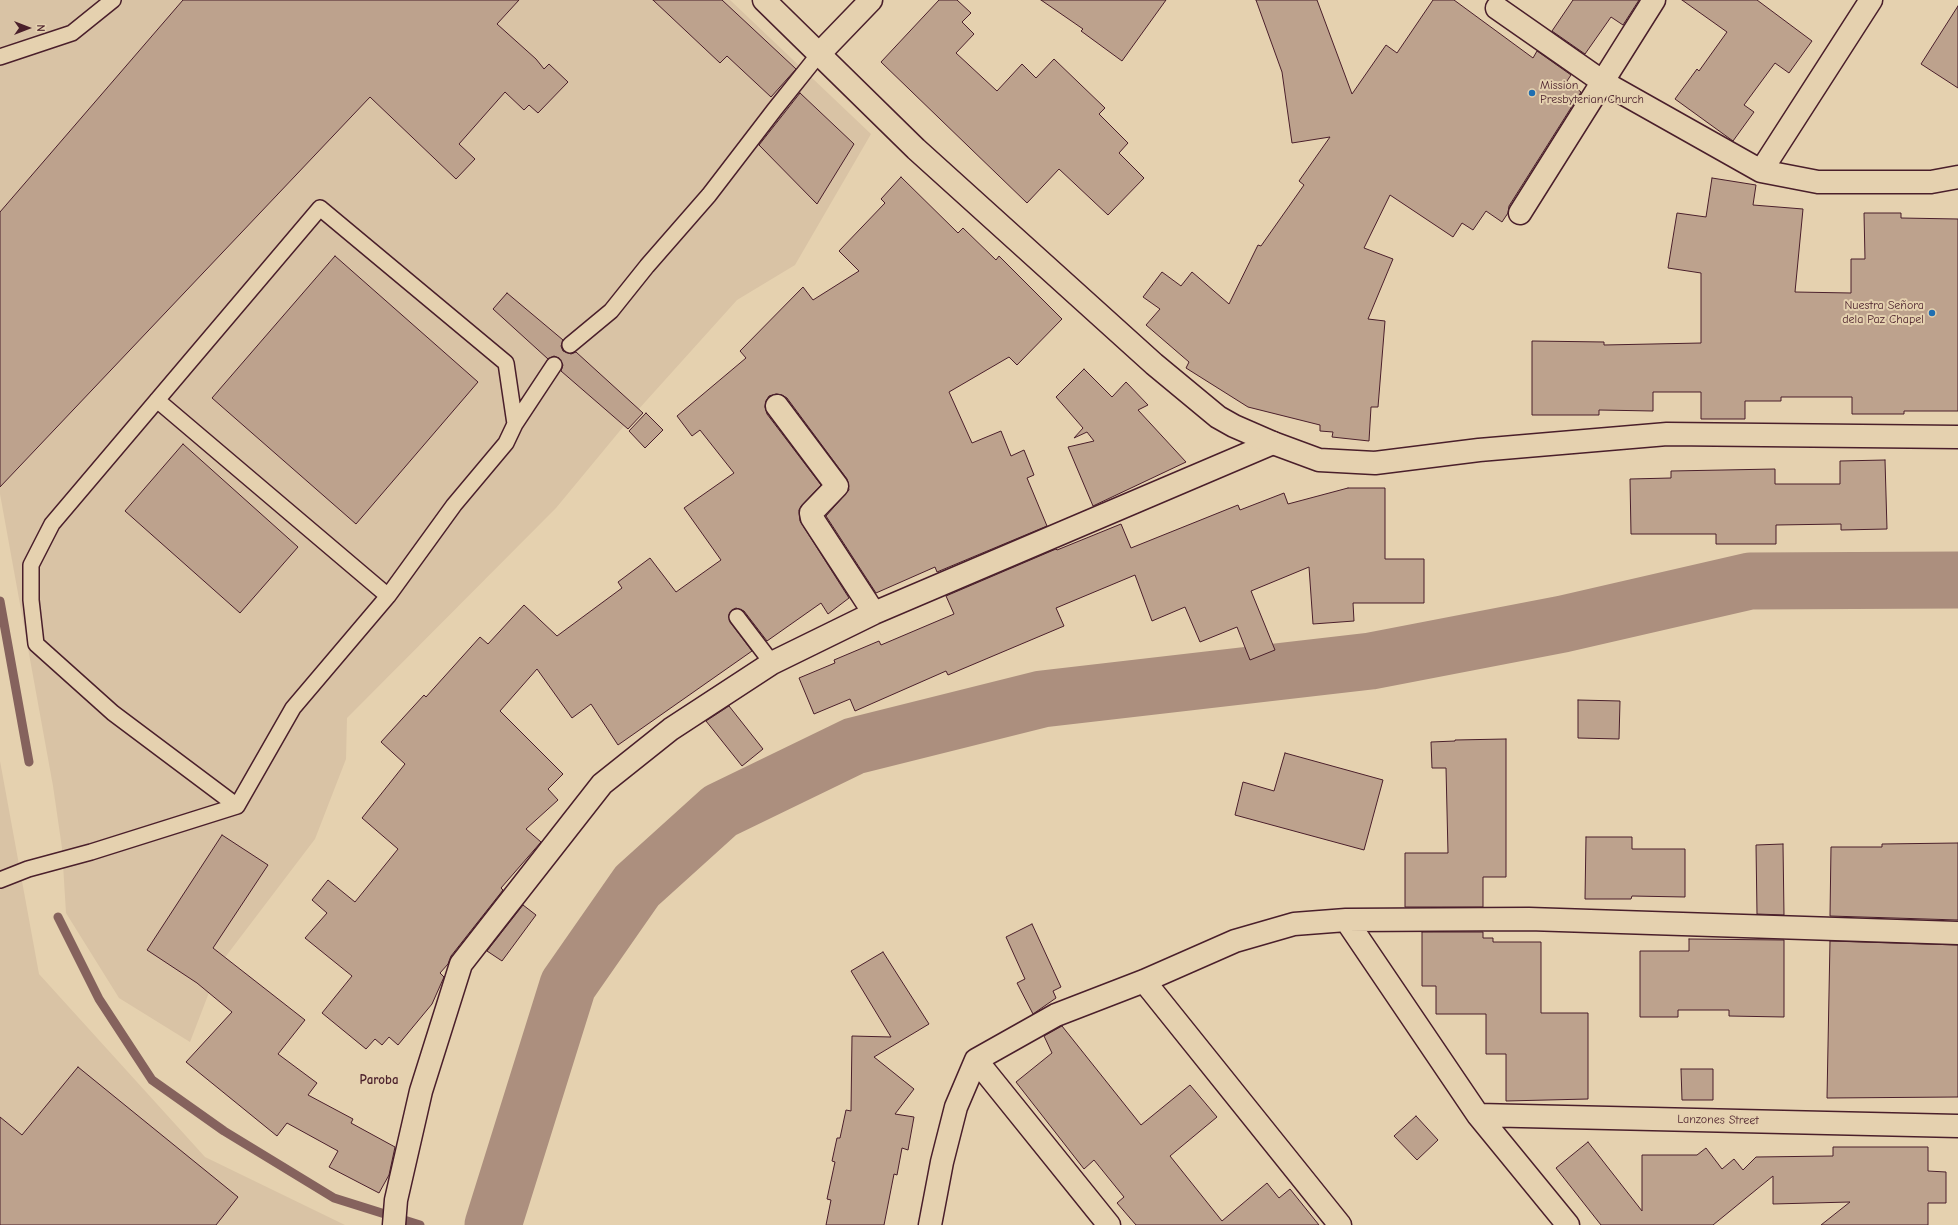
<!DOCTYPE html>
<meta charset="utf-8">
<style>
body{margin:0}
#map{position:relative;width:1958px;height:1225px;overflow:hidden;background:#e5d1af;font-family:"Comic Neue",sans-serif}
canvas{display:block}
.north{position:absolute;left:8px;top:8px;width:40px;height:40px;-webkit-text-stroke:3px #e5d1af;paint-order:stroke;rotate:90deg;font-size:11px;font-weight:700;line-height:16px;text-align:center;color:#4a1f2b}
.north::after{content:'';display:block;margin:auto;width:14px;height:18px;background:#4a1f2b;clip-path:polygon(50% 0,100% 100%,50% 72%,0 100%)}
</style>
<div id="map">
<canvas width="1958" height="1225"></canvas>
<div class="north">N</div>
</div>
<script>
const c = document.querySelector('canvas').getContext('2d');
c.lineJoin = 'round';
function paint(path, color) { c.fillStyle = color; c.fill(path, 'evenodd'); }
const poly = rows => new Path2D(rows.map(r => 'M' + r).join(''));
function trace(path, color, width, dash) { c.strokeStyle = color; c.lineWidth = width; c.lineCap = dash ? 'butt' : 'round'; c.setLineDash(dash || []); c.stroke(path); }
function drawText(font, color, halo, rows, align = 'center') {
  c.font = font + ' "Comic Neue",sans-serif'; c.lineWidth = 4; c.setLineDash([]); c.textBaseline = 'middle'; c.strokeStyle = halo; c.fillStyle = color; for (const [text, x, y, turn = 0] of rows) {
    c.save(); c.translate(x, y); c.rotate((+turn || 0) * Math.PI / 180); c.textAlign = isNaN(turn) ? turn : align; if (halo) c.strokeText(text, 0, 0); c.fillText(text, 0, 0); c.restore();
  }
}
paint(poly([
 [0,0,730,0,871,134,795,265,737,300,628,421,556,508,347,718,346,759,315,839,220,964,190,1042,119,998,66,913,62,848,53,786,0,494],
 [0,761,39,974,205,1157,345,1225,0,1225]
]), '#d9c3a5');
trace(poly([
 [0,601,29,762],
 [58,917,99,999,152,1080,224,1131,334,1198,420,1225]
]), '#85625d', 9);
trace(poly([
 [493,1225,568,985,637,886,720,811,854,746,1042,699,1371,661,1563,624,1750,581,1958,580]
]), '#ac8f7e', 57);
const building = poly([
 [183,0,519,0,497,24,536,59,544,69,549,64,568,82,538,113,529,105,524,110,505,92,459,144,475,159,456,179,370,97,0,487,0,212,183,0],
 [653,0,722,0,796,69,771,97,727,56,720,63,653,0],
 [939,0,957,0,971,13,962,22,974,34,956,53,997,91,1022,64,1036,78,1054,59,1105,108,1099,114,1128,143,1119,153,1144,178,1108,215,1059,169,1027,203,881,62,939,0],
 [1041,0,1166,0,1122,61,1081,31,1083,29,1041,0],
 [1256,0,1317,0,1352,94,1386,45,1397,53,1433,0,1454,0,1533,58,1537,51,1571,75,1567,81,1581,92,1509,206,1508,213,1502,222,1486,211,1473,230,1462,223,1453,237,1390,195,1364,248,1393,259,1368,319,1385,321,1378,407,1371,407,1369,441,1332,437,1333,432,1320,431,1320,425,1248,407,1186,368,1189,362,1146,325,1160,309,1143,297,1162,272,1181,286,1192,272,1229,304,1258,245,1261,246,1304,185,1299,181,1330,137,1292,143,1282,72,1256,0],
 [1573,0,1639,0,1623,25,1611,17,1585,54,1552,31,1573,0],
 [1682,0,1757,0,1812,41,1789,73,1775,63,1744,105,1754,112,1733,141,1675,99,1697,69,1699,71,1727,32,1682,0],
 [1958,6,1958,88,1921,64,1958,6],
 [800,93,854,144,817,204,759,145,800,93],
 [901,177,958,233,963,228,996,260,999,256,1062,319,1017,365,1009,357,949,392,972,443,1001,431,1011,456,1024,450,1034,475,1027,478,1047,526,937,572,935,567,876,593,826,516,849,490,847,479,787,398,782,395,776,394,769,396,766,401,765,407,767,414,821,485,802,505,799,510,800,521,849,598,828,614,821,603,767,641,744,611,736,608,732,610,729,614,730,622,752,651,618,745,591,704,572,718,537,669,500,711,563,774,548,789,558,800,526,829,541,842,501,888,503,890,451,956,448,964,440,973,444,977,432,1004,398,1045,389,1037,382,1045,375,1039,366,1049,322,1013,352,976,305,938,327,913,312,900,328,880,355,902,398,849,362,818,405,764,381,742,424,695,426,697,480,637,488,644,524,605,557,636,622,588,618,582,650,558,676,592,721,560,684,508,734,473,700,430,692,436,677,416,746,358,740,351,803,287,813,300,859,271,839,251,885,203,881,199,901,177],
 [1712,178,1756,185,1753,205,1803,209,1795,292,1851,293,1851,259,1865,259,1864,213,1901,213,1901,218,1958,219,1958,411,1904,411,1904,414,1852,414,1852,397,1781,397,1781,401,1745,401,1745,419,1701,419,1701,392,1653,392,1653,411,1599,410,1599,415,1532,415,1532,341,1604,342,1604,345,1701,343,1701,273,1668,268,1677,213,1706,217,1712,178],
 [335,256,478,382,356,524,212,398,335,256],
 [507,293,563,340,561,346,563,351,571,354,576,352,643,413,628,429,561,371,563,365,559,358,554,356,548,359,493,309,507,293],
 [1084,369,1112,397,1126,382,1148,405,1138,410,1186,462,1093,506,1068,447,1094,441,1087,432,1074,438,1083,428,1056,397,1084,369],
 [646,413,663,430,645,448,629,431,646,413],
 [183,444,298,547,240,613,125,511,183,444],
 [1885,460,1887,529,1841,530,1841,524,1776,525,1776,544,1716,544,1716,534,1631,534,1630,479,1671,478,1671,471,1775,469,1775,484,1840,484,1840,461,1885,460],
 [1348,488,1385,488,1385,559,1424,559,1424,603,1353,603,1354,621,1313,624,1309,567,1251,591,1275,650,1250,660,1237,627,1200,642,1185,607,1152,621,1135,575,1056,608,1064,626,948,675,946,671,855,711,850,699,814,714,799,678,835,663,834,660,879,641,881,645,954,614,946,596,1056,549,1057,550,1121,524,1131,548,1238,505,1240,510,1284,493,1288,504,1348,488],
 [1578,700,1620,701,1619,739,1578,738,1578,700],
 [729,706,763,749,742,766,706,721,729,706],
 [1506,739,1506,877,1483,877,1483,907,1405,907,1405,853,1448,853,1446,768,1432,768,1431,742,1455,741,1455,740,1506,739],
 [1285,753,1383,780,1364,850,1235,815,1243,782,1274,791,1285,753],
 [222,835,268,865,213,948,305,1020,278,1054,317,1083,308,1095,353,1119,351,1123,395,1147,389,1175,379,1193,329,1167,338,1151,287,1123,277,1136,186,1062,232,1012,197,983,147,950,222,835],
 [1586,837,1632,837,1632,849,1685,849,1685,897,1632,896,1631,899,1585,899,1586,837],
 [1958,843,1958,920,1830,916,1831,847,1882,847,1882,844,1958,843],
 [1783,844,1784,915,1757,914,1756,845,1783,844],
 [523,905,536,915,502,961,487,951,523,905],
 [1032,924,1061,987,1053,991,1056,998,1033,1014,1017,983,1025,979,1006,937,1032,924],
 [1422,932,1483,932,1483,938,1493,938,1493,942,1541,942,1541,1013,1588,1013,1588,1099,1506,1101,1506,1054,1486,1054,1486,1014,1436,1014,1436,986,1422,986,1422,932],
 [1689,939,1784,940,1784,1017,1729,1016,1729,1010,1678,1010,1678,1017,1640,1017,1640,951,1689,951,1689,939],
 [1830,941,1958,945,1958,1097,1827,1098,1830,941],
 [883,952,929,1024,874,1057,914,1089,895,1114,914,1117,908,1150,902,1148,897,1175,894,1174,884,1225,826,1225,831,1200,827,1199,835,1162,832,1161,837,1138,840,1138,846,1110,851,1111,852,1036,891,1037,851,971,883,952],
 [1062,1026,1141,1125,1190,1085,1217,1117,1170,1156,1222,1221,1267,1183,1279,1198,1290,1189,1319,1225,1136,1225,1117,1203,1124,1197,1094,1160,1084,1169,1016,1082,1052,1053,1044,1036,1062,1026],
 [78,1067,238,1197,216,1225,0,1225,0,1117,22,1135,78,1067],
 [1681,1069,1713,1069,1713,1100,1682,1100,1681,1069],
 [1416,1116,1438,1140,1417,1160,1394,1136,1416,1116],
 [1588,1142,1642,1211,1642,1155,1697,1155,1706,1148,1722,1169,1734,1159,1743,1170,1756,1157,1833,1156,1833,1147,1928,1147,1928,1171,1946,1172,1946,1203,1928,1203,1928,1225,1821,1225,1850,1202,1773,1204,1773,1176,1713,1225,1601,1225,1556,1168,1588,1142]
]);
paint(building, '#bda28d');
trace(building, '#4a1f2b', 1);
const lane = poly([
 [0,57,72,33,113,0],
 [570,345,611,311,647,266,709,195,775,109,819,54],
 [157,400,388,596],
 [515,424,554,365],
 [737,617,772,663],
 [0,880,28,869,91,852,237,806,293,708,388,596,454,505,506,443,515,424,506,363,320,208,52,524,31,565,31,600,36,644,113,713,237,806]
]);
const street = poly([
 [1497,8,1603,82,1761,171,1818,182,1931,182,1958,177],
 [819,54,871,0],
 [1761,171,1871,0],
 [1520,213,1654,0],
 [777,406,837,486,811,513,812,518,874,613],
 [1346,920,1478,1115,1568,1225],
 [1144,981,1340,1225],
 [976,1060,1109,1225],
 [1478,1115,1958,1126],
 [394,1225,396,1200,421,1091,461,964,602,784,671,729,772,663,874,613,1273,443],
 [930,1225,942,1162,956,1107,976,1060,1056,1015,1144,981,1235,941,1294,924,1346,920,1529,919,1958,933]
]);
const secondary = poly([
 [764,0,916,149,1154,364,1218,417,1234,426,1273,443,1319,460,1375,463,1479,450,1667,434,1958,437]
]);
trace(lane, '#4a1f2b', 18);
trace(street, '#4a1f2b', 25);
trace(secondary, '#4a1f2b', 25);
trace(lane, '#e5d1af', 15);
trace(street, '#e5d1af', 22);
trace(secondary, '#e5d1af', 22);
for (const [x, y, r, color] of [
 [1532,93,4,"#1f6fb2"],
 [1932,313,4,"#1f6fb2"]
]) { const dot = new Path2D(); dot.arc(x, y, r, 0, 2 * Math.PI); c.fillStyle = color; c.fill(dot); trace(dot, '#e5d1af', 1.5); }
drawText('12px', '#4a1f2b', '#e5d1af', [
 ["Mission",1540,86],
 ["Presbyterian Church",1540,100],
 ["Nuestra Señora",1924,306,"right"],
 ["dela Paz Chapel",1924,320,"right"]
], 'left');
drawText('12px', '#4a1f2b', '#e5d1af', [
 ["Lanzones Street",1718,1120,1]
]);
drawText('bold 13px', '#4a1f2b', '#e5d1af', [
 ["Paroba",379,1080]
]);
</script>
